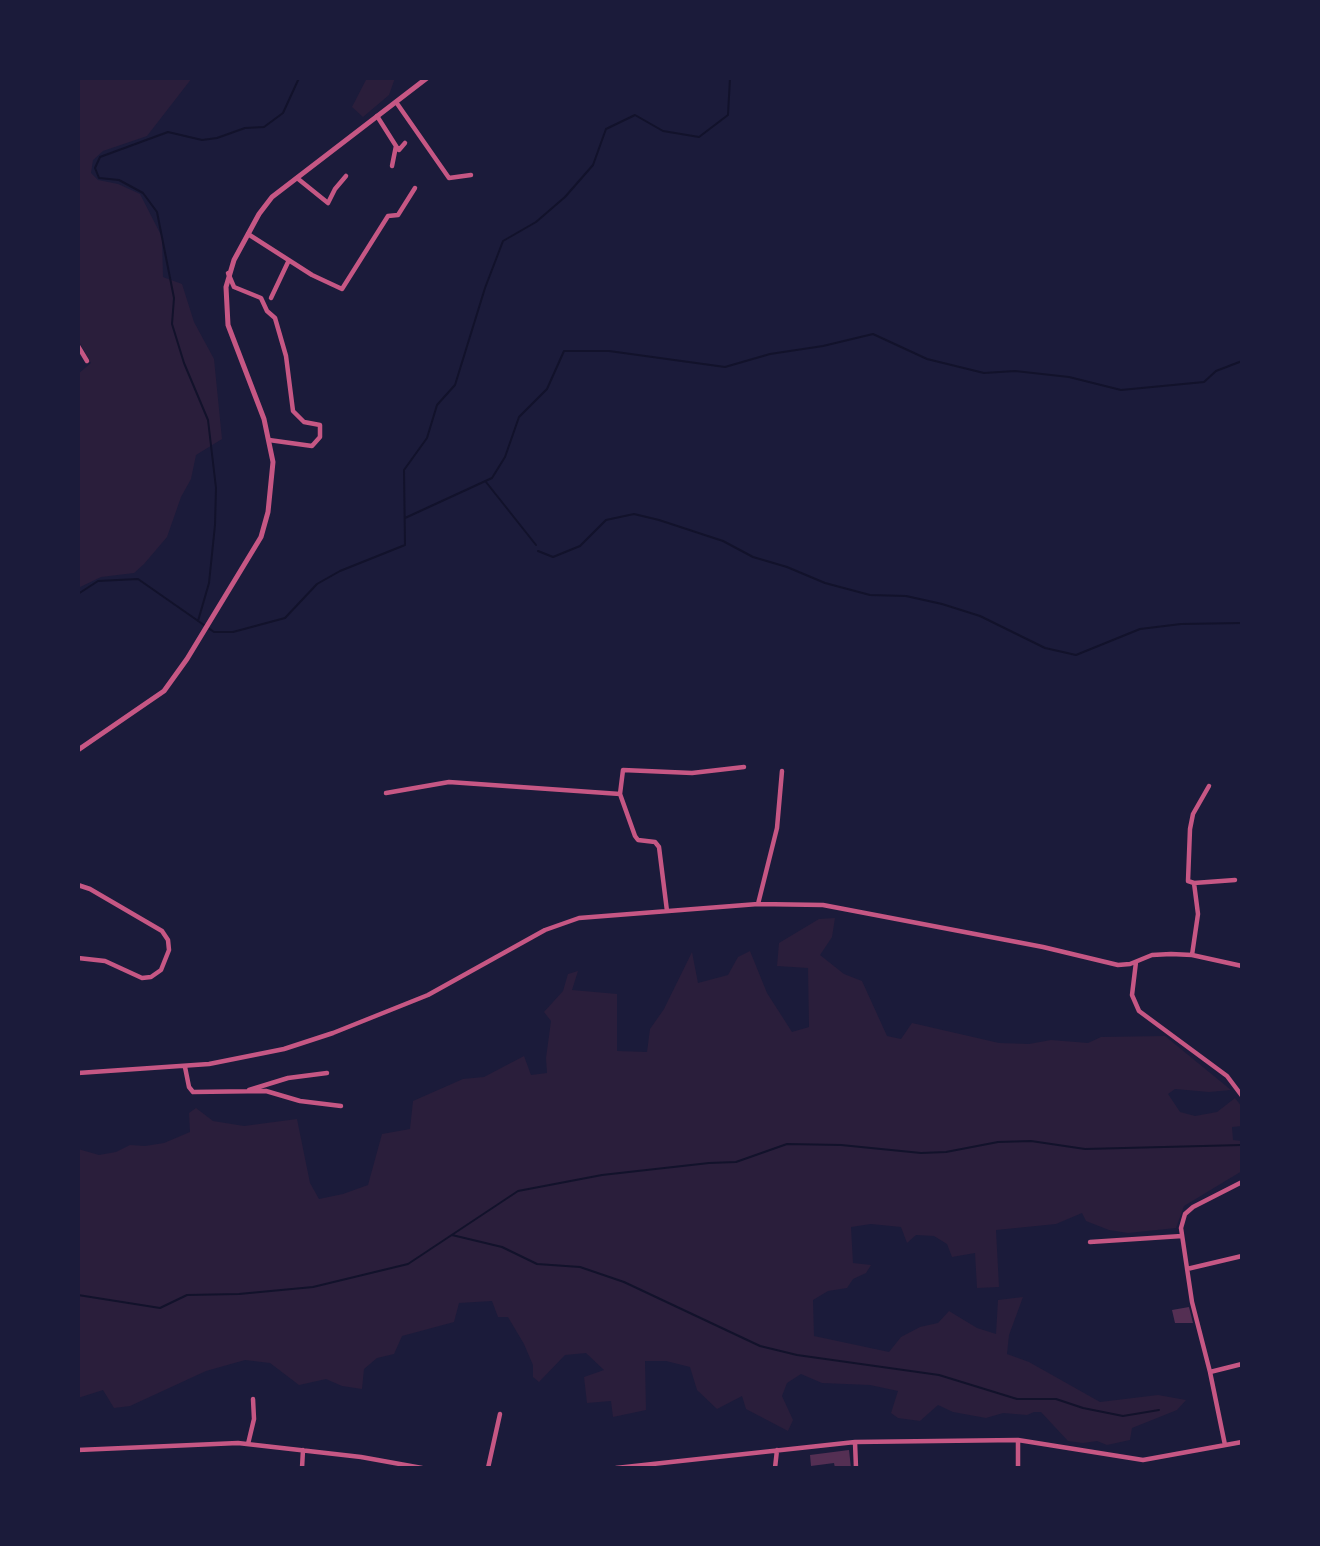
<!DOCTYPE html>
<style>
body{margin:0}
#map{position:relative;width:1320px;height:1546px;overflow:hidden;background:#1b1b3a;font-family:Overpass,sans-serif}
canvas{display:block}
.frame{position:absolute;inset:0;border:80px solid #1b1b3a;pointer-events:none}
</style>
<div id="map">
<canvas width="1320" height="1546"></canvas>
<div class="frame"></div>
</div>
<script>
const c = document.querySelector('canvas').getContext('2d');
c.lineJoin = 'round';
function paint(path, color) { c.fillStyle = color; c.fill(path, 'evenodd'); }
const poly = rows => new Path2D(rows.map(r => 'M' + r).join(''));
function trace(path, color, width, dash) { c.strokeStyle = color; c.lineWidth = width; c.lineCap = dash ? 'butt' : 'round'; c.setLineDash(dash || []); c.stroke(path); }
paint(poly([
 [78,78,192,78,147,136,103,151,93,160,91,173,98,180,118,184,140,194,162,237,163,277,182,284,194,322,214,359,222,439,196,455,191,479,181,497,167,537,144,564,134,573,101,577,78,588,78,374,91,363,78,340],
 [367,78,395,78,389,95,363,117,352,107],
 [835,918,832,937,820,955,844,974,862,981,887,1036,901,1039,912,1023,999,1043,1029,1044,1051,1040,1088,1043,1101,1037,1165,1036,1231,1090,1209,1092,1175,1089,1168,1094,1180,1112,1195,1116,1217,1112,1235,1098,1242,1107,1242,1126,1232,1127,1233,1140,1242,1141,1242,1171,1184,1206,1176,1228,1128,1233,1109,1230,1086,1221,1082,1213,1056,1224,996,1230,999,1287,977,1288,975,1253,952,1257,947,1244,934,1236,916,1235,907,1243,901,1227,871,1224,851,1227,853,1263,871,1265,866,1273,853,1279,847,1288,828,1291,813,1300,814,1336,889,1352,901,1337,920,1327,938,1323,949,1311,977,1328,996,1334,998,1300,1023,1297,1009,1335,1007,1354,1029,1362,1100,1402,1158,1395,1186,1400,1177,1410,1132,1428,1130,1440,1107,1445,1097,1441,1083,1443,1068,1441,1041,1412,1034,1412,1027,1415,1003,1413,986,1418,953,1412,938,1405,920,1421,898,1418,891,1413,898,1391,870,1385,822,1383,801,1374,787,1383,782,1396,793,1420,788,1431,746,1409,742,1396,717,1409,697,1390,690,1367,666,1361,645,1361,646,1410,613,1417,611,1401,587,1403,584,1377,604,1370,586,1353,565,1355,539,1382,533,1377,533,1365,524,1344,508,1317,498,1317,492,1301,459,1303,454,1322,402,1336,394,1354,377,1358,364,1369,362,1389,342,1386,326,1379,299,1385,270,1363,245,1360,206,1371,130,1406,114,1408,103,1390,78,1398,78,1149,99,1155,116,1152,130,1145,145,1146,164,1143,190,1132,189,1113,196,1108,213,1121,244,1126,297,1119,310,1183,319,1199,343,1194,368,1185,382,1134,410,1129,413,1101,463,1079,484,1077,524,1056,531,1075,547,1073,546,1058,551,1021,544,1012,563,991,568,974,578,971,572,990,617,994,617,1051,647,1052,650,1029,664,1009,692,952,698,983,728,975,738,957,750,951,767,993,792,1032,809,1027,808,968,777,966,779,943,819,919]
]), '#2a1e3b');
trace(poly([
 [486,482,536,545],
 [405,518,492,478,505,457,519,417,547,389,564,351,609,351,725,367,770,354,823,346,873,334,927,359,984,373,1015,371,1069,377,1121,390,1204,382,1216,371,1242,361],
 [538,551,553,557,580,546,606,520,634,514,659,520,723,541,753,557,787,567,825,583,870,595,906,596,942,604,980,616,1045,648,1076,655,1140,629,1181,624,1242,623],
 [78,594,98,581,138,579,214,632,233,632,285,618,317,584,340,571,405,545,404,470,427,438,437,405,455,385,485,288,503,241,536,222,565,197,593,165,606,129,635,115,663,131,699,137,728,115,730,78],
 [198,621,209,583,215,525,216,488,208,420,184,363,172,324,174,298,157,212,143,193,119,180,99,178,95,168,100,157,168,132,202,140,217,138,245,128,264,127,283,113,299,78],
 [452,1235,502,1247,537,1264,580,1267,624,1282,760,1346,797,1355,939,1375,1017,1399,1056,1399,1083,1408,1123,1416,1159,1410],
 [78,1295,160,1308,187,1295,239,1294,313,1287,408,1264,518,1191,602,1175,709,1163,736,1162,787,1144,841,1145,921,1153,946,1152,998,1142,1031,1141,1085,1149,1242,1145]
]), '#12122b', 2);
paint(poly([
 [1189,1307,1193,1323,1175,1323,1172,1310],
 [849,1450,851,1468,835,1468,834,1463,811,1466,810,1455]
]), '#542f53');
trace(poly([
 [396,102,449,178,471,175],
 [377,116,396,146,392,166],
 [398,148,399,150,405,143],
 [297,178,328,203,335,189,346,176],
 [248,234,312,275,342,289,388,216,398,215,415,188],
 [228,273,234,287,261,298,267,311,275,318,286,356,293,411,304,422,320,425,320,437,312,446,269,440],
 [271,298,289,260],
 [78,346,87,361],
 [1209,786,1193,814,1190,829,1188,881,1194,883,1235,880],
 [386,793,449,782,620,794,635,836,638,840,655,842,659,847,667,911],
 [620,794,623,770,692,773,744,767],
 [78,885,90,889,162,931,168,940,169,950,161,970,151,977,142,978,105,961,78,958],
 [758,904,777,828,782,771],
 [1192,955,1198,914,1194,883],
 [1136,962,1132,995,1139,1011,1227,1076,1242,1096],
 [185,1067,189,1087,193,1092,266,1091,300,1101,341,1106],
 [78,1073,209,1064,284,1049,333,1033,428,995,545,930,579,918,758,904,823,905,1043,947,1118,965,1130,964,1152,955,1171,954,1192,955,1242,966],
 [249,1090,288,1078,327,1073],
 [1090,1242,1182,1236],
 [1187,1269,1242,1256],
 [1210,1372,1242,1364],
 [1018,1440,1018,1468],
 [855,1442,856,1468],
 [248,1444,254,1419,253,1399],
 [1225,1445,1210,1372,1192,1302,1181,1228,1185,1214,1193,1207,1242,1182],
 [78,1450,238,1443,361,1457,422,1468],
 [302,1468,303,1450],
 [488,1468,500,1414],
 [616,1468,855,1442,1018,1440,1143,1460,1242,1442],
 [775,1468,777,1450]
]), '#c65784', 4.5);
trace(poly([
 [78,750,164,691,187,659,261,537,268,512,273,462,264,419,228,325,226,287,234,260,259,214,272,197,427,78]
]), '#c65784', 5);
</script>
